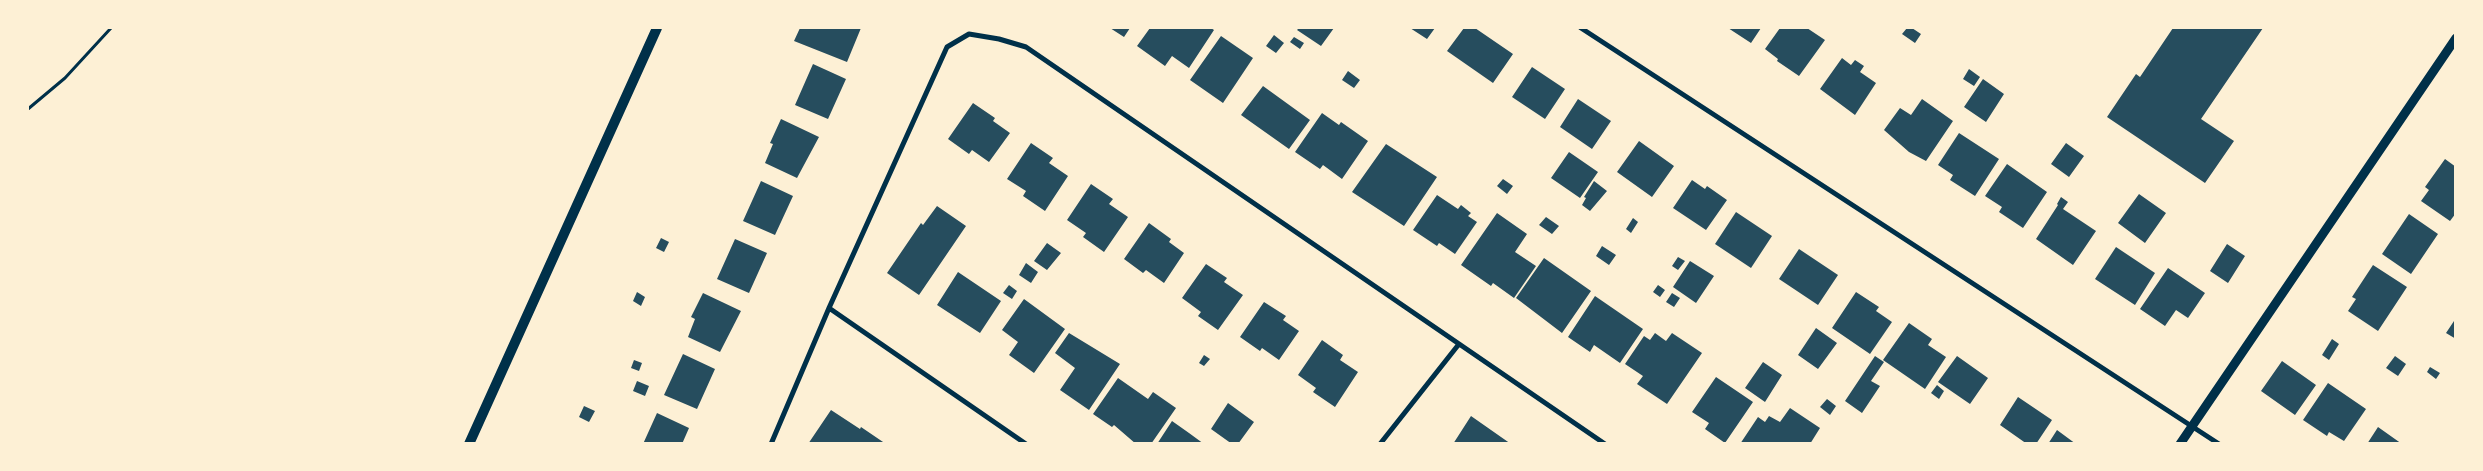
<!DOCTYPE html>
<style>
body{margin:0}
#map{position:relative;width:2483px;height:471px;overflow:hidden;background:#fdf0d5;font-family:Roboto,sans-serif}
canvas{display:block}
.frame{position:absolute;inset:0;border:29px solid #fdf0d5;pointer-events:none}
</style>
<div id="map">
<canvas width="2483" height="471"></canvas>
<div class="frame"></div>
</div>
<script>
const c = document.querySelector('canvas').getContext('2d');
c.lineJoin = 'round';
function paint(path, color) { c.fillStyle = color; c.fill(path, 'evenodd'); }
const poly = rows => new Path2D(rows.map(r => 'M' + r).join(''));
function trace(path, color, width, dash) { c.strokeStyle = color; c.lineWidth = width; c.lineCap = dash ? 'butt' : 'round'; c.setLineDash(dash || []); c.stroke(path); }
paint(poly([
 [800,28,861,28,847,62,794,41],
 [1110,28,1130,28,1124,37],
 [1150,28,1211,28,1214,30,1189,68,1172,56,1165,66,1137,46],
 [1299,28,1334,28,1321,46,1297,30],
 [1410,28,1435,28,1427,39],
 [1464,28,1475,28,1513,54,1493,83,1447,51],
 [1728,28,1761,28,1751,43],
 [1780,28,1807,28,1825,40,1799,76,1777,61,1778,59,1765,49],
 [1907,28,1912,28,1921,34,1915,43,1902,34],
 [2173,28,2263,28,2201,119,2234,141,2205,183,2107,117,2136,74,2140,77],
 [1274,35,1284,43,1276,53,1266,46],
 [1221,36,1253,58,1223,103,1190,80],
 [1294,37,1304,43,1300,49,1290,42],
 [1842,58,1851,65,1855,60,1864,66,1860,72,1876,83,1855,115,1820,89],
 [813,64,846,79,828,119,795,105],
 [1532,67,1565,89,1545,119,1512,97],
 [1969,69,1980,77,1974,86,1963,79],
 [1348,71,1360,80,1354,88,1342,80],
 [1983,79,2004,94,1986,122,1964,107],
 [1263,86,1310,120,1289,149,1241,115],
 [1578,99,1611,121,1592,149,1560,127],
 [1922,99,1953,121,1926,161,1909,152,1884,130,1900,108,1911,115],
 [973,103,995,118,993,121,1010,133,989,162,972,150,969,154,948,139],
 [1322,113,1339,125,1341,122,1368,141,1342,179,1323,165,1320,169,1295,152],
 [781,119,819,137,797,178,765,163,773,144,770,143],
 [1959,133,1999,159,1975,196,1950,180,1953,175,1938,165],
 [1639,141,1674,166,1652,197,1617,172],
 [1031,143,1053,158,1049,163,1068,176,1045,211,1023,196,1026,191,1007,179],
 [2066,143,2084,156,2069,177,2051,164],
 [1386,144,1437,177,1404,226,1352,192],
 [1569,152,1598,172,1580,198,1551,178],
 [2445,159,2456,167,2456,213,2450,221,2421,201,2429,190,2425,187],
 [2007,164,2047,192,2023,228,1999,212,2002,207,1985,196],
 [1503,179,1513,186,1507,194,1497,186],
 [1692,180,1705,189,1707,186,1727,200,1706,230,1673,208],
 [761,181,793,196,775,235,743,221],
 [1594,181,1607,191,1590,211,1582,205,1586,198,1584,197],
 [1091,184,1113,199,1109,204,1128,217,1104,252,1083,237,1086,233,1067,220],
 [2139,194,2166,213,2145,243,2118,223],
 [1437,195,1458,209,1461,205,1471,213,1468,216,1477,222,1455,254,1439,243,1437,246,1413,230],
 [2061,197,2068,202,2063,209,2096,231,2073,265,2036,239,2058,205,2057,204],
 [937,206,966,226,919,295,887,273,921,223,923,225],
 [1736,212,1772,236,1751,268,1715,244],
 [1497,213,1527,234,1515,252,1536,266,1514,298,1493,283,1491,286,1461,265],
 [2409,214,2438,234,2411,274,2382,254],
 [1546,217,1559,226,1552,234,1539,225],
 [1633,218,1638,222,1631,233,1626,229],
 [1149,223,1171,239,1169,242,1184,253,1164,283,1146,270,1143,273,1124,259],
 [661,238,669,242,664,252,656,248],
 [735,239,767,253,749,293,717,279],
 [1047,243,1061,253,1047,270,1034,261],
 [2227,244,2245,256,2228,283,2210,271],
 [1602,246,1616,255,1609,265,1596,256],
 [2116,247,2155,273,2135,305,2095,279],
 [1799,249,1838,275,1818,305,1779,279],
 [1678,257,1685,261,1678,270,1672,266],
 [1544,258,1591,291,1562,333,1516,298],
 [1690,261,1714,276,1696,303,1673,287],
 [1026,263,1038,272,1031,283,1019,275],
 [1206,264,1227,278,1224,282,1243,295,1218,330,1198,316,1201,312,1182,298],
 [2373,265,2407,287,2378,331,2348,311,2356,299,2352,297],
 [2168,268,2205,293,2188,318,2176,310,2165,326,2140,309],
 [958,272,1001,301,980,333,937,305],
 [1009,285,1017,291,1012,299,1003,293],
 [1658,285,1665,290,1660,297,1653,292],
 [637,292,645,297,641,306,633,301],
 [1856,292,1879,307,1876,311,1892,322,1870,354,1832,328],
 [703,293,741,311,720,352,688,337,695,319,691,317],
 [1672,293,1680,298,1674,307,1666,302],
 [1595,296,1643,329,1620,363,1594,345,1590,352,1568,337],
 [1024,299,1065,329,1034,373,1009,355,1018,342,1002,330],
 [1264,302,1286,316,1283,320,1299,331,1279,360,1262,348,1260,351,1240,337],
 [2454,321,2456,322,2456,339,2446,333],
 [1909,323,1932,339,1928,345,1946,357,1925,389,1883,360],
 [1816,328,1837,343,1818,369,1798,355],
 [1069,333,1120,364,1089,410,1060,390,1075,368,1055,353],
 [1655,333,1666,341,1672,333,1702,353,1667,404,1637,384,1643,376,1625,364,1644,336,1650,340],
 [2332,339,2339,344,2329,360,2322,355],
 [1322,340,1343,355,1340,360,1358,372,1335,407,1313,392,1316,388,1298,375],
 [683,354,715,369,697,409,664,395],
 [1204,355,1210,359,1204,366,1199,363],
 [1875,356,1884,362,1871,381,1880,386,1862,413,1845,401],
 [1957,356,1988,378,1970,404,1938,382],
 [2395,356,2406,364,2398,376,2386,368],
 [634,360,642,363,639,371,631,368],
 [2282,361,2316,385,2295,415,2261,391],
 [1763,362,1782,375,1765,402,1745,388],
 [2430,367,2440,373,2436,379,2427,372],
 [1716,377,1753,402,1725,443,1705,429,1709,423,1692,412],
 [1118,378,1148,399,1153,392,1176,408,1151,444,1136,444,1114,425,1112,427,1093,414],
 [637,381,649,386,645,396,633,391],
 [2328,383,2366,409,2344,441,2329,432,2327,436,2303,420],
 [1937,385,1944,391,1939,399,1931,393],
 [2018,397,2052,420,2036,444,2027,444,2000,425],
 [1827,399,1836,406,1830,415,1820,407],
 [1228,403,1254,422,1238,444,1232,444,1211,429],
 [584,406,595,411,589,422,579,417],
 [1790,408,1820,428,1810,444,1740,444,1758,417,1765,422,1769,416,1780,422],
 [831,410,860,429,861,427,886,444,808,444],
 [657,413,689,428,682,444,643,444],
 [1471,416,1511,444,1453,444],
 [1172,421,1189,433,1204,444,1157,444],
 [2378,427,2402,444,2367,444],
 [2057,430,2076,444,2048,444]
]), '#264d5e');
trace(poly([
 [28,109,65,78,111,28]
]), '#003049', 3);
trace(poly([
 [1581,28,2219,444],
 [829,308,1026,444],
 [771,444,829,308,947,47,969,34,999,39,1026,47,1605,444],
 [1380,444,1459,344]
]), '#003049', 5);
trace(poly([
 [2180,444,2456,38]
]), '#003049', 9);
trace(poly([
 [469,444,657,28]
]), '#003049', 10);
</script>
